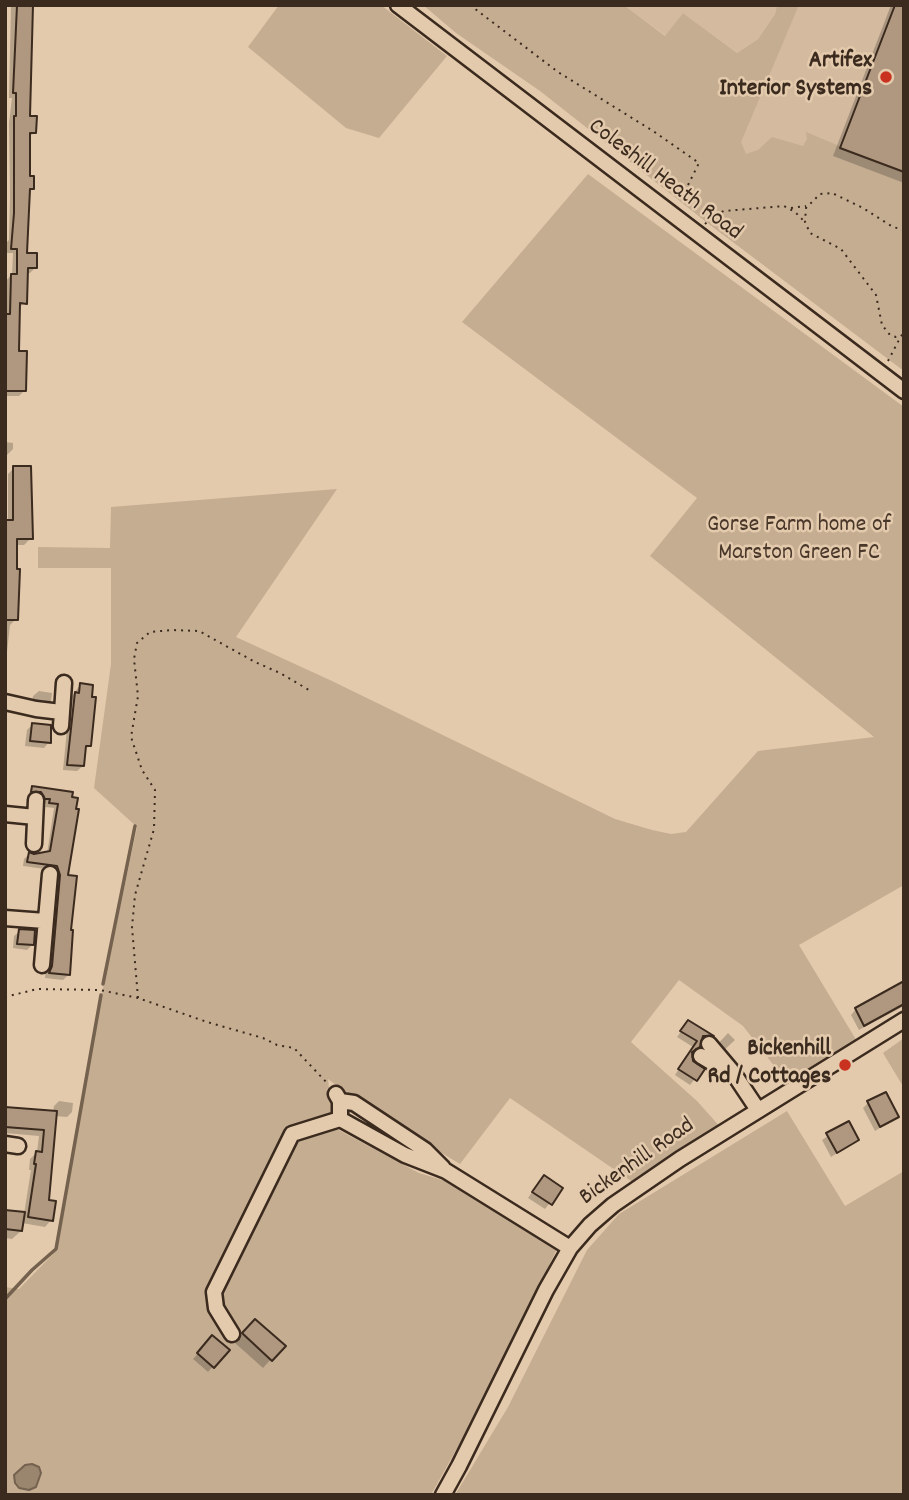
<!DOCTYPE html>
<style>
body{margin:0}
#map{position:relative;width:909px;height:1500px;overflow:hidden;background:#e4caac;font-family:Dekko,sans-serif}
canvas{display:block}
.frame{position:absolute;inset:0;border:7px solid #3b2a1e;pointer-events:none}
</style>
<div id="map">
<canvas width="909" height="1500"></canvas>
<div class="frame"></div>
</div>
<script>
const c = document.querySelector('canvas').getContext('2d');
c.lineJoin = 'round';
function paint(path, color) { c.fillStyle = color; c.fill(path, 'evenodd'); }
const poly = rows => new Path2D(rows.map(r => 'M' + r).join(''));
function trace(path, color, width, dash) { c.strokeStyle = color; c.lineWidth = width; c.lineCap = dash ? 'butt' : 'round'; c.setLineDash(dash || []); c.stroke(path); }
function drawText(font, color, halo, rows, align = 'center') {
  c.font = font + ' Dekko,sans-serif'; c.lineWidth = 5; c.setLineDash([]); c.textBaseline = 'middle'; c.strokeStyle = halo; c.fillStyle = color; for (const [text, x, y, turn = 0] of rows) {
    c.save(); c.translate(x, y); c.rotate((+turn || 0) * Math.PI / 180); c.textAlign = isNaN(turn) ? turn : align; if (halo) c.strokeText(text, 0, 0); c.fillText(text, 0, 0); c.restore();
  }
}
paint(poly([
 [624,5,777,5,775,14,758,39,737,53,683,13,666,36],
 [799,5,904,5,904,371,705,221,726,181,748,121]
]), '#d4bb9f');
paint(poly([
 [279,5,381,5,447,56,379,138,346,128,248,47],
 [423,5,624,5,665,36,683,13,737,53,758,39,775,14,777,5,799,5,741,142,746,154,758,150,772,137,803,146,807,139,806,132,904,173,904,371,705,221,540,91,456,33],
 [588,174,904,407,904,885,799,945,858,1043,789,1085,743,1026,679,980,631,1042,697,1101,722,1129,634,1183,510,1098,460,1164,364,1106,328,1079,333,1127,419,1173,449,1182,557,1249,475,1416,431,1495,5,1495,5,1287,19,1289,57,1250,101,998,137,827,94,788,111,664,111,568,38,568,38,547,110,548,111,507,337,489,236,637,332,681,615,819,652,830,671,834,686,832,758,751,874,737,650,556,697,498,462,322],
 [904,1038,904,1088,883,1053],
 [787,1111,845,1206,904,1171,904,1495,455,1495,508,1407,587,1250,619,1214]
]), '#c5ad92');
const water = poly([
 [32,1464,39,1467,41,1473,36,1487,29,1490,19,1488,15,1483,14,1475,25,1465,32,1464]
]);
paint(water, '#9a856e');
trace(water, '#74614e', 2);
paint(poly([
 [11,5,33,5,29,118,35,132,29,137,29,178,32,188,28,192,25,255,35,268,30,273,26,273,25,303,18,308,17,353,24,391,19,396,5,396,6,281,12,274,13,253,6,253,6,243,9,240,10,195,9,123,12,98,9,98],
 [891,5,904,5,904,183,833,156],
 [5,442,13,443,13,449,5,457],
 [14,468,31,538,24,545,16,545,16,619,10,625,5,670,5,521,8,521,8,474],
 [80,685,89,746,84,750,83,766,77,771,63,770,70,699],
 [39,691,52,693,51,701,46,706,32,704,33,696],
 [32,725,49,742,44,748,25,746,27,730],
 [32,788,71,794,66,876,69,931,68,975,63,980,45,978,55,876,52,870,23,866,24,859,29,854,47,854,54,808,45,807,46,804,40,803,35,796,27,796],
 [20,931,32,945,27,950,13,948,14,936],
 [904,984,904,1006,859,1030,851,1015,856,1009],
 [688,1022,711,1036,707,1040,700,1041,691,1053,691,1062,702,1070,690,1085,675,1075,693,1047,677,1037],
 [728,1033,735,1040,721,1053,715,1047],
 [59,1101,73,1103,72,1112,67,1117,55,1116,48,1202,51,1220,45,1227,22,1223,21,1231,12,1239,5,1238,5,1211,24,1214,31,1170,29,1170,30,1159,37,1152,39,1136,5,1133,5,1109,53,1112,54,1106],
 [868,1103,897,1117,875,1131,863,1108],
 [848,1123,857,1140,831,1157,822,1140],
 [539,1182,561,1189,545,1209,528,1198],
 [247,1329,283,1346,263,1368,235,1343],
 [213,1337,227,1350,208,1372,193,1359]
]), '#0003');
trace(poly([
 [103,984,135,826],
 [5,1299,32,1270,56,1249,101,995]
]), '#74614e', 3.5);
const building = poly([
 [17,5,33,5,30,116,37,116,36,133,30,133,30,176,34,176,34,189,30,189,27,253,37,253,37,268,28,268,27,304,20,303,19,351,27,351,26,391,5,391,6,314,10,314,11,274,17,274,17,249,11,249,14,213,14,116,16,116,16,93,13,93,17,5],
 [895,5,904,5,904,172,840,148,895,5],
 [13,466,31,466,33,539,17,539,17,569,20,569,18,620,5,620,5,520,13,520,13,466],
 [80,683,93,685,92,697,96,697,91,746,86,746,84,766,67,765,75,692,79,693,80,683],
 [32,723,51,725,51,743,30,741,32,723],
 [32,786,73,792,72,797,78,798,76,809,79,809,68,875,77,876,71,930,73,930,70,975,49,973,52,966,60,875,57,866,27,862,29,852,34,854,50,851,58,804,49,803,50,799,45,799,41,792,31,792,32,786],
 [19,929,35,930,34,945,17,944,19,929],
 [904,981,904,1004,864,1026,855,1008,904,981],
 [688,1020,714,1036,703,1036,700,1047,692,1052,693,1061,705,1069,697,1081,678,1069,697,1041,680,1031,688,1020],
 [886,1092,899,1117,880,1127,867,1101,886,1092],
 [5,1107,57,1111,49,1200,56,1201,53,1221,28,1217,36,1164,34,1164,36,1151,42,1152,44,1130,5,1127,5,1107],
 [849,1121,859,1140,837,1153,826,1133,849,1121],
 [544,1175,563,1188,552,1205,532,1192,544,1175],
 [5,1210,25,1212,22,1231,5,1229,5,1210],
 [255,1319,286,1346,272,1361,242,1333,255,1319],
 [212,1335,230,1350,214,1368,197,1353,212,1335]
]);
paint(building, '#b09880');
trace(building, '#3b2a1e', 2);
const minor = poly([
 [398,5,904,391],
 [5,702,36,709,61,712],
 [61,726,64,683],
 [5,814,35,817],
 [34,844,36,800],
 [5,918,45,921],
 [42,965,50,874],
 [709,1044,731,1070],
 [701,1056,736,1077,758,1110],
 [336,1094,340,1101,340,1119,405,1155,446,1171,570,1248],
 [340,1101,354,1103,425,1150,443,1168],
 [5,1144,18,1146],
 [232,1334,216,1308,214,1292,292,1134,340,1119],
 [443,1495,459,1466,546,1290,570,1248,590,1225,613,1205,680,1159,904,1020]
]);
trace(minor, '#3b2a1e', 19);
trace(poly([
 [470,5,558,72,653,131,699,163,680,201],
 [791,208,806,206],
 [705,224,714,215,724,211,784,206,795,212,804,221],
 [904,230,893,227,863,208,832,193,820,194,806,208,805,222,810,233,841,249,876,295,882,325,890,335,896,337,900,337,904,333],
 [888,361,900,338],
 [5,997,37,989,100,990,138,998,207,1022,263,1038,277,1045,294,1048,328,1084],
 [138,998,132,927,135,895,154,829,155,790,142,770,131,737,138,696,134,659,137,643,150,632,172,630,199,631,255,662,280,673,309,690]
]), '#3b2a1e', 2, [2, 5]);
trace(minor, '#e4caac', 14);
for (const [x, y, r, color] of [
 [886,77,7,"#c8321e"],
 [845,1065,7,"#c8321e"]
]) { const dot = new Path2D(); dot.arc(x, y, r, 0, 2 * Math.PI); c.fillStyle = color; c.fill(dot); trace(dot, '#e4caac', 2.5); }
drawText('bold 24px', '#3b2a1e', '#e4caac', [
 ["Artifex",872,63],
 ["Interior Systems",872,91],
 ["Bickenhill",831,1051],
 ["Rd / Cottages",831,1079]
], 'right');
drawText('24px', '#3b2a1e', '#e4caac', [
 ["Coleshill Heath Road",664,181,37],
 ["Bickenhill Road",638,1163,-35]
]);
drawText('24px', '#49372a', '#e4caac', [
 ["Gorse Farm home of",799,527],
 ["Marston Green FC",799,555]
]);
</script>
